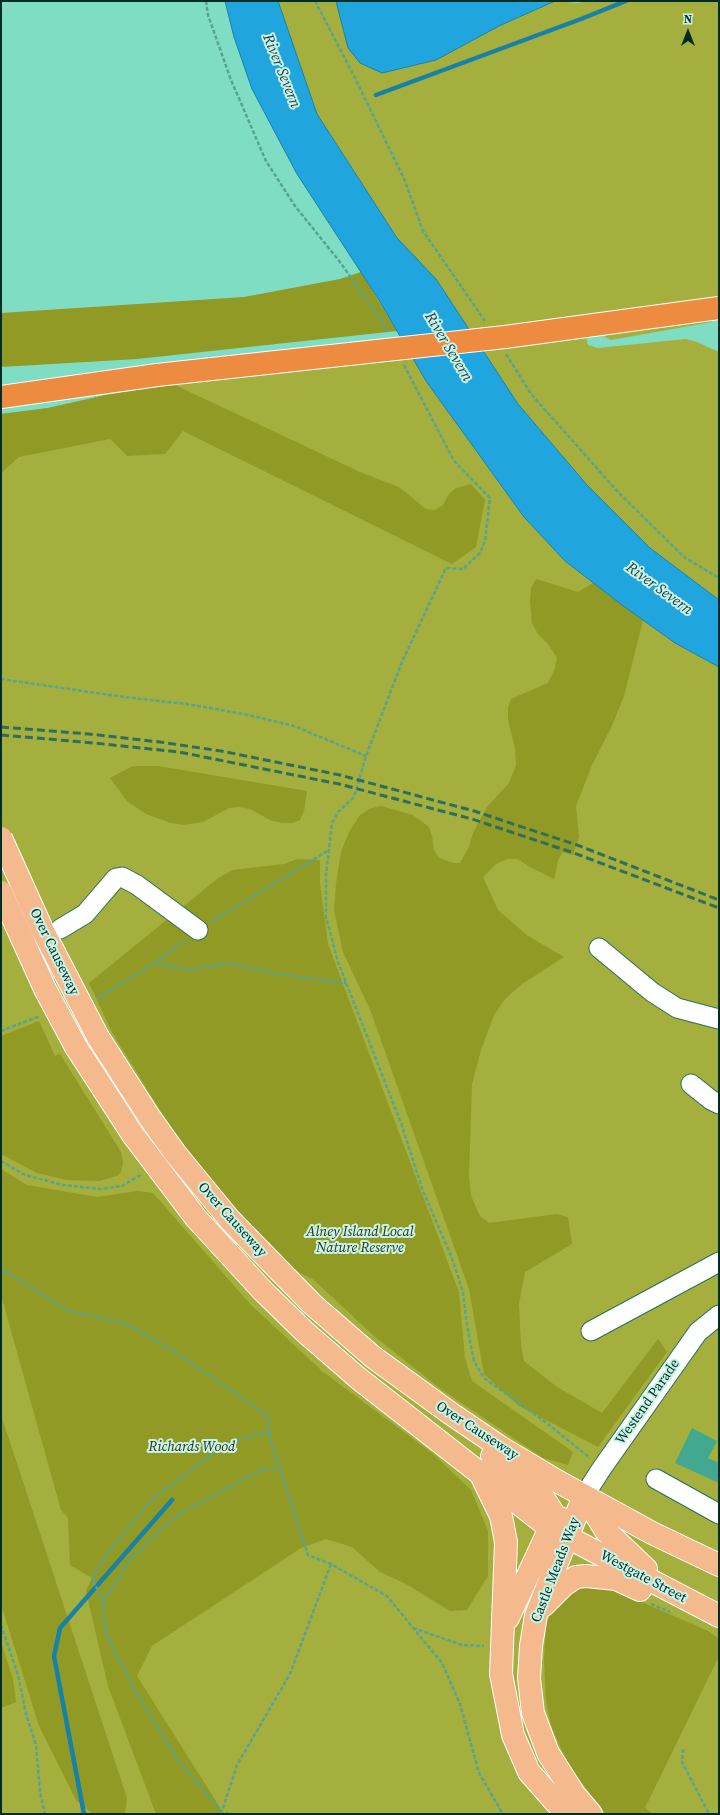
<!DOCTYPE html>
<style>
body{margin:0}
#map{position:relative;width:720px;height:1815px;overflow:hidden;background:#7fddc3;font-family:"Source Serif 4",serif}
canvas{display:block}
.frame{position:absolute;inset:0;border:2px solid #022d24;pointer-events:none}
.north{position:absolute;left:668px;top:12px;width:40px;height:40px;-webkit-text-stroke:3px #c8f4e6;paint-order:stroke;rotate:0deg;font-size:11px;font-weight:700;line-height:16px;text-align:center;color:#022d24}
.north::after{content:'';display:block;margin:auto;width:14px;height:18px;background:#022d24;clip-path:polygon(50% 0,100% 100%,50% 72%,0 100%)}
</style>
<div id="map">
<canvas width="720" height="1815"></canvas>
<div class="frame"></div>
<div class="north">N</div>
</div>
<script>
const c = document.querySelector('canvas').getContext('2d');
c.lineJoin = 'round';
function paint(path, color) { c.fillStyle = color; c.fill(path, 'evenodd'); }
const poly = rows => new Path2D(rows.map(r => 'M' + r).join(''));
function trace(path, color, width, dash) { c.strokeStyle = color; c.lineWidth = width; c.lineCap = dash ? 'butt' : 'round'; c.setLineDash(dash || []); c.stroke(path); }
function drawText(font, color, halo, rows, align = 'center') {
  c.font = font + ' "Source Serif 4",serif'; c.lineWidth = 4; c.setLineDash([]); c.textBaseline = 'middle'; c.strokeStyle = halo; c.fillStyle = color; for (const [text, x, y, turn = 0] of rows) {
    c.save(); c.translate(x, y); c.rotate((+turn || 0) * Math.PI / 180); c.textAlign = isNaN(turn) ? turn : align; if (halo) c.strokeText(text, 0, 0); c.fillText(text, 0, 0); c.restore();
  }
}
paint(poly([
 [278,1,336,1,341,19,382,73,436,60,499,26,555,1,578,3,586,1,719,1,719,311,711,312,712,322,611,340,605,337,603,324,583,327,588,345,598,348,686,339,697,342,719,352,719,600,650,548,587,485,518,404,436,279,397,238,317,114],
 [412,357,426,381,524,517,565,561,622,605,675,643,719,667,719,1814,1,1814,1,414,48,408,106,395,153,387]
]), '#a4af3d');
paint(poly([
 [361,272,397,331,137,359,1,367,1,313,244,297,340,279],
 [175,385,360,472,399,487,426,509,435,510,443,505,449,494,456,488,471,484,485,500,476,547,452,564,183,431,165,454,127,456,110,439,19,457,1,473,1,414,48,408,106,395],
 [536,579,578,592,593,583,643,620,624,696,611,728,592,765,576,806,579,837,573,855,562,852,558,861,554,879,528,866,518,859,507,859,496,864,483,877,498,910,528,936,564,957,522,984,505,999,494,1015,481,1050,472,1084,469,1176,471,1196,480,1216,489,1223,557,1214,568,1217,572,1244,525,1272,519,1304,521,1345,524,1361,557,1387,602,1413,658,1339,667,1352,598,1447,519,1406,484,1374,469,1289,371,1012,343,952,334,910,336,884,341,852,349,832,360,815,369,809,381,806,413,815,429,827,432,836,434,850,439,858,454,863,460,863,469,847,473,833,487,807,509,783,516,765,515,748,508,720,508,708,511,699,548,683,555,668,557,658,548,644,538,634,532,623,530,602,531,588],
 [133,766,158,766,307,791,304,811,300,820,293,823,282,823,270,820,250,809,239,807,229,808,203,822,183,825,171,823,146,814,127,801,110,778],
 [297,859,320,860,320,883,328,944,459,1292,465,1358,472,1381,573,1452,568,1465,543,1458,441,1389,374,1336,314,1280,285,1265,257,1237,194,1160,160,1110,112,1032,89,983,217,879,232,870,284,864],
 [39,1021,55,1056,60,1054,121,1152,123,1163,121,1172,117,1176,99,1181,67,1180,37,1173,1,1154,1,1036],
 [1,1169,27,1185,97,1197,138,1191,153,1193,250,1304,322,1371,432,1453,471,1490,488,1531,488,1576,467,1610,450,1611,406,1584,380,1572,352,1547,326,1539,301,1548,152,1646,137,1676,224,1814,156,1814,108,1686,86,1591,92,1578,70,1565,68,1518,61,1510,1,1295],
 [1,1415,127,1798,125,1814,93,1814,76,1800,39,1726,1,1604],
 [590,1585,605,1586,708,1631,719,1639,719,1656,645,1808,653,1814,606,1814,569,1766,551,1726,546,1701,544,1660,546,1626,549,1617,566,1596,578,1588],
 [1,1642,13,1679,16,1702,1,1708]
]), '#909a24');
const water = poly([
 [225,1,278,1,317,114,397,238,436,279,518,404,587,485,650,548,719,600,719,667,675,643,622,605,565,561,524,517,426,381,379,300,297,174,252,89,234,37,225,1],
 [336,1,555,1,499,26,436,60,382,73,360,63,348,48,336,1]
]);
paint(water, '#21a5df');
trace(water, '#1881a7', 1);
trace(poly([
 [376,95,581,19,626,1],
 [84,1814,54,1656,60,1628,172,1500]
]), '#1881a7', 4.5);
paint(poly([
 [692,1428,717,1441,708,1458,719,1463,719,1483,675,1463]
]), '#42a88f');
const minor = poly([
 [60,929,85,914,116,878,122,877,137,885,198,930],
 [599,948,652,992,677,1008,719,1019],
 [691,1084,711,1100,719,1104],
 [591,1331,719,1262],
 [656,1479,719,1514],
 [584,1496,602,1468,698,1332,719,1315]
]);
const major = poly([
 [98,1037,150,1118,175,1153,230,1220,312,1304,373,1357,450,1413,500,1447,557,1481,652,1533,719,1565],
 [76,1047,133,1135,196,1218,263,1291,305,1332,358,1378,550,1528,719,1616],
 [492,1456,541,1494,567,1535],
 [483,1479,501,1516,506,1542,501,1674,513,1735,529,1772,566,1814],
 [584,1496,536,1615,531,1646,529,1678,533,1713,548,1753,574,1794,591,1814],
 [585,1497,606,1531,646,1569],
 [544,1605,564,1585,576,1577,586,1576,616,1579,640,1590],
 [508,1618,550,1528,560,1518]
]);
const highway = poly([
 [1,397,157,375]
]);
trace(minor, '#26705f', 21);
trace(major, '#fff', 24);
trace(highway, '#fff', 24);
trace(poly([
 [206,1,208,15,231,80,266,161,295,206,340,262,381,320,387,332],
 [315,1,355,78,405,181,423,231,485,321],
 [506,354,531,394,618,492,684,557,719,578],
 [404,365,454,461,490,498,485,541,480,553,463,569,446,568,402,662,366,756,356,791,353,798,338,812,332,823,326,875,326,917,338,962,401,1123,423,1191,452,1258,463,1292,467,1326,474,1361,484,1378,544,1421,590,1458],
 [1,679,124,697,187,704,244,714,294,726,366,756],
 [211,922,329,850],
 [155,963,189,970,230,963,278,974,346,983],
 [98,998,155,963,185,940],
 [1,1031,40,1016],
 [1,1161,25,1175,63,1185,101,1189,122,1186,142,1174],
 [1,1269,69,1311,125,1323,177,1353,267,1415,270,1438,308,1555,331,1564,387,1596,442,1663,460,1704,479,1773,503,1814],
 [103,1601,92,1578,108,1553,151,1500,226,1444,269,1431],
 [651,1604,670,1612],
 [1,1625,18,1675,26,1714,36,1745,40,1792,45,1814],
 [413,1628,462,1645,484,1646],
 [683,1749,682,1762,709,1814],
 [221,1814,237,1765,290,1674,331,1564],
 [229,1814,222,1812,177,1759,136,1692,106,1634,103,1601,130,1560,176,1516,260,1470,280,1468]
]), '#57a590', 2.5, [4, 2]);
trace(minor, '#fff', 19);
trace(major, '#f4b98d', 22);
trace(highway, '#ed8b41', 22);
trace(poly([
 [1,727,89,734,160,742,221,751,340,775,474,811,577,845,719,900],
 [1,735,94,743,179,752,339,784,472,819,574,853,719,908]
]), '#2f6d5e', 3, [8, 4]);
const majorBridge = poly([
 [1,838,42,929,98,1037],
 [1,892,45,989,76,1047]
]);
const highwayBridge = poly([
 [157,375,505,337,719,308]
]);
trace(majorBridge, '#fff', 24, []);
trace(highwayBridge, '#fff', 24, []);
trace(majorBridge, '#f4b98d', 22);
trace(highwayBridge, '#ed8b41', 22);
drawText('14px', '#022d24', '#c8f4e6', [
 ["Over Causeway",54,952,64],
 ["Over Causeway",232,1220,48],
 ["Westend Parade",648,1402,-55],
 ["Over Causeway",477,1431,33],
 ["Castle Meads Way",556,1570,-69],
 ["Westgate Street",643,1577,28]
]);
drawText('italic 14px', '#2e3118', '#c8f4e6', [
 ["Alney Island Local",360,1232],
 ["Nature Reserve",360,1248],
 ["Richards Wood",192,1447]
]);
drawText('italic 15px', '#203a48', '#c8f4e6', [
 ["River Severn",281,71,68],
 ["River Severn",448,347,59],
 ["River Severn",659,589,36]
]);
</script>
